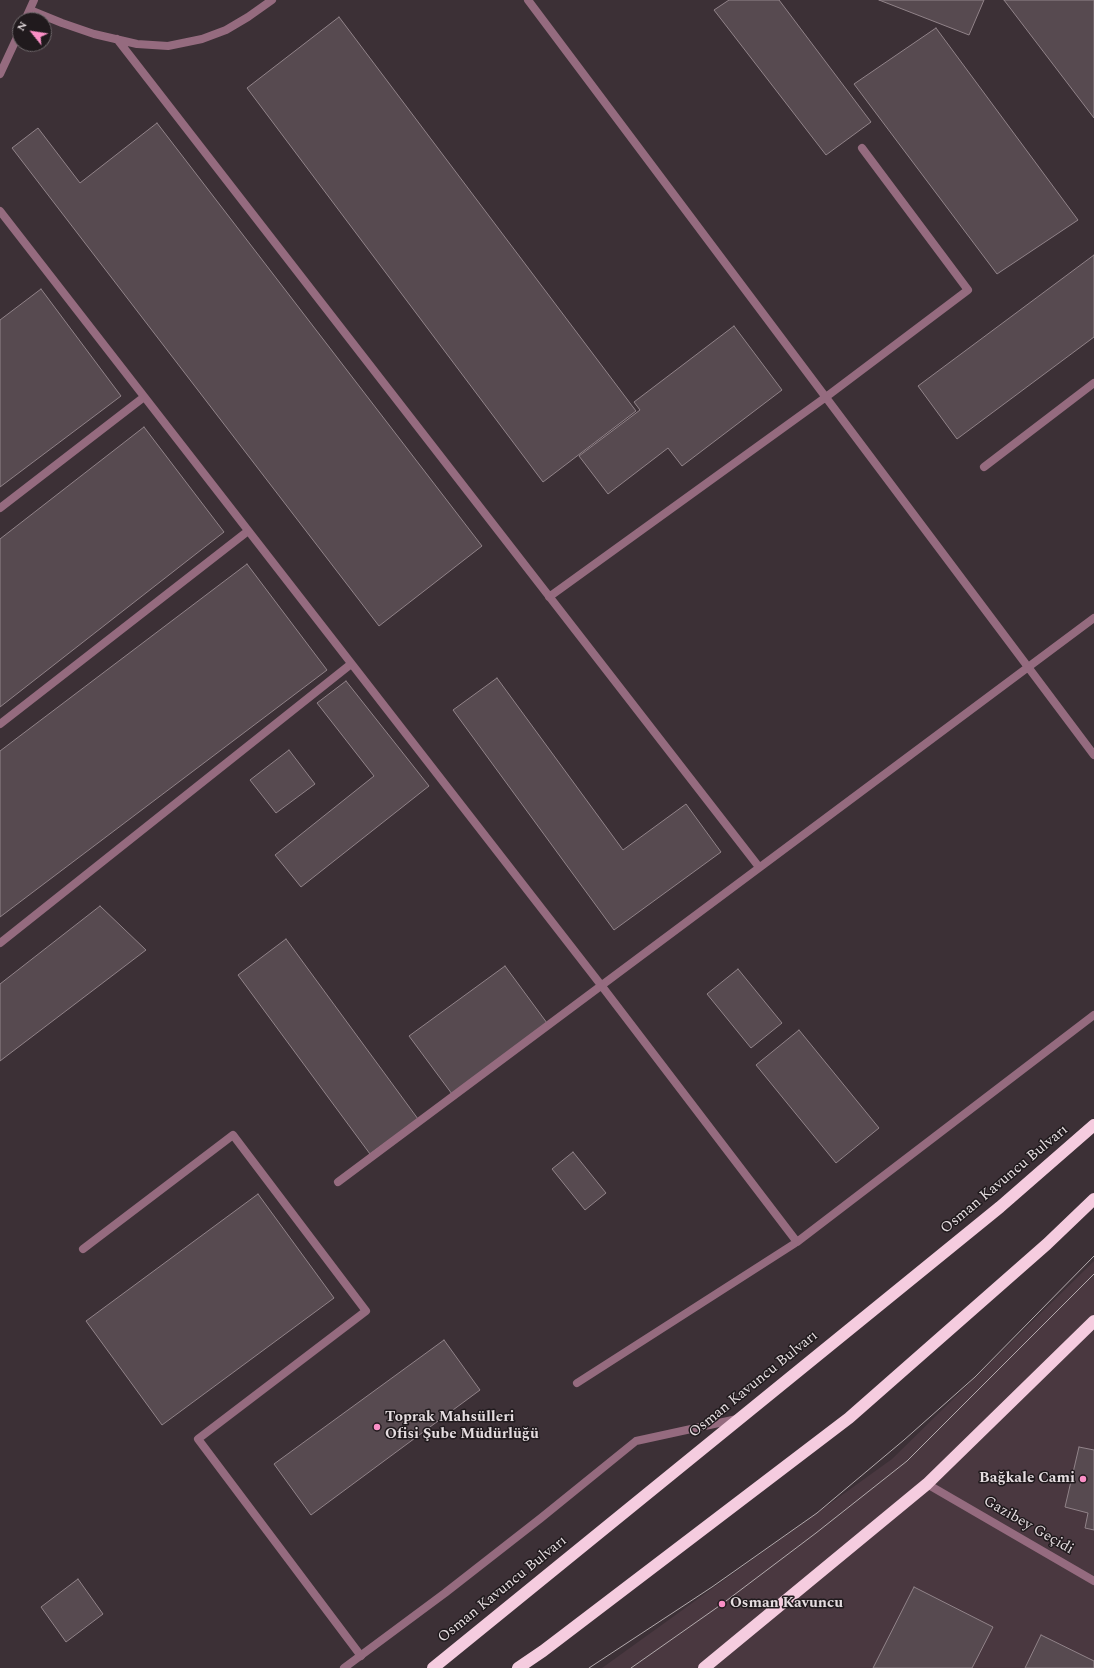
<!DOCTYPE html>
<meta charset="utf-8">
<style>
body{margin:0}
#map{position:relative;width:1094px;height:1668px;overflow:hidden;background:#3c3036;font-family:Spectral,serif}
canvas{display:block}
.north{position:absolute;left:12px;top:12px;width:40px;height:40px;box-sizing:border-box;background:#201a1d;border:1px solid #6f686b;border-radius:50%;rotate:300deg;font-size:11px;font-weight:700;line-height:16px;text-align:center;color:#e5dde0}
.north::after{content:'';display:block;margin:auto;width:14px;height:18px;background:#fa8fc6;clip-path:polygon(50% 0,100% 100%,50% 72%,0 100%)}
</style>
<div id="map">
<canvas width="1094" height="1668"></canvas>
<div class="north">N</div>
</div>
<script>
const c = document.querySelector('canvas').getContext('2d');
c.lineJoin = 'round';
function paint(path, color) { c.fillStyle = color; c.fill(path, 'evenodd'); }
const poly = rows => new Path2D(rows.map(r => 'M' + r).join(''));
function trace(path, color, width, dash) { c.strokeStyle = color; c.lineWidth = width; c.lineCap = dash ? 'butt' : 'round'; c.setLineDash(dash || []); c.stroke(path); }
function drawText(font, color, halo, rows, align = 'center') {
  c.font = font + ' Spectral,serif'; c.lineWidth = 3; c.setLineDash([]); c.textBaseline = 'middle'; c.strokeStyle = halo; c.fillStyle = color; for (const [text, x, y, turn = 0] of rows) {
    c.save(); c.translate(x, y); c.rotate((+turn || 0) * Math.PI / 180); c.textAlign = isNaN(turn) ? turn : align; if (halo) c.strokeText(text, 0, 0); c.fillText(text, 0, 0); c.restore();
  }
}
paint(poly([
 [1094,1261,1094,1668,602,1668,892,1459]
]), '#4a3840');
const building = poly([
 [729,0,779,0,871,122,826,155,714,10,729,0],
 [879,0,984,0,969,35,879,0],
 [1004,0,1094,0,1094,118,1004,0],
 [339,17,636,411,543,482,247,88,339,17],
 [936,28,1078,220,997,274,854,84,936,28],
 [157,123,482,546,379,626,12,148,38,128,80,183,157,123],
 [1094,255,1094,337,957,439,918,386,1094,255],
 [41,289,121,396,0,487,0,320,41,289],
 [734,326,782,390,682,466,668,448,608,494,579,456,640,410,634,402,734,326],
 [144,427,224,532,0,707,0,539,144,427],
 [247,564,327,670,0,917,0,751,247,564],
 [497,678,623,850,686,804,721,852,614,930,453,710,497,678],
 [346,681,429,786,301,887,275,855,374,776,317,703,346,681],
 [289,750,315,784,276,813,250,780,289,750],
 [100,906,146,950,0,1061,0,984,100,906],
 [286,939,418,1119,370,1154,238,975,286,939],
 [505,966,547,1023,452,1094,409,1036,505,966],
 [738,969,782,1023,751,1048,707,994,738,969],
 [799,1030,879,1128,836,1163,756,1065,799,1030],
 [573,1152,606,1193,585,1210,552,1169,573,1152],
 [258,1194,334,1298,162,1425,86,1321,258,1194],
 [444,1340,480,1390,311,1515,274,1464,444,1340],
 [1079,1447,1094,1450,1094,1530,1085,1528,1088,1513,1065,1507,1079,1447],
 [78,1579,103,1614,66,1642,41,1607,78,1579],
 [914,1587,993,1627,972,1668,873,1668,914,1587],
 [1041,1635,1094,1661,1094,1668,1025,1668,1041,1635]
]);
paint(building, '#574a50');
trace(building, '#918389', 1);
trace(poly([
 [528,0,1094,755],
 [30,10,62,23,94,34,137,44,168,46,202,39,226,30,248,17,272,0],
 [25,20,34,0],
 [117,39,759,867],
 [0,74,20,31],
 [0,211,601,985,797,1242],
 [984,467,1094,383],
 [0,508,144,397],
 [549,597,826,397,968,290,862,148],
 [0,724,248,531],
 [0,943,351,664],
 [338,1182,1094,618],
 [83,1249,233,1135,366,1311,198,1439,361,1656],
 [577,1383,797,1242,1094,1015]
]), '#956b7f', 8);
trace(poly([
 [927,1484,1094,1581],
 [344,1668,445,1593,541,1518,636,1441,737,1419]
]), '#956b7f', 8);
trace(poly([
 [433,1668,1000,1207,1094,1125],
 [518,1668,543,1651,849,1418,1047,1244,1094,1199],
 [704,1668,927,1484,1094,1321]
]), '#f5ccdf', 12);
trace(poly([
 [589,1668,712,1587,817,1513,904,1440,975,1377,1094,1256],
 [631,1668,722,1604,816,1533,907,1461,1094,1274]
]), '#b3aaad', 1);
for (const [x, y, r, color] of [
 [377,1427,4,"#fa8fc6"],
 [1083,1479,4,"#fa8fc6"],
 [722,1604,4,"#fa8fc6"]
]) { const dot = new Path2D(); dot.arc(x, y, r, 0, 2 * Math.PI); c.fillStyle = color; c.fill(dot); trace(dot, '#201a1d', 1.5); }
drawText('15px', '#e5dde0', '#201a1d', [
 ["Osman Kavuncu Bulvarı",1005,1180,-40],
 ["Osman Kavuncu Bulvarı",754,1385,-39],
 ["Gazibey Geçidi",1028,1526,30],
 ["Osman Kavuncu Bulvarı",503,1590,-39]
]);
drawText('bold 15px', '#e5dde0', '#201a1d', [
 ["Toprak Mahsülleri",385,1418],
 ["Ofisi Şube Müdürlüğü",385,1435],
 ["Bağkale Cami",1075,1479,"right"],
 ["Osman Kavuncu",730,1604]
], 'left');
</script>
